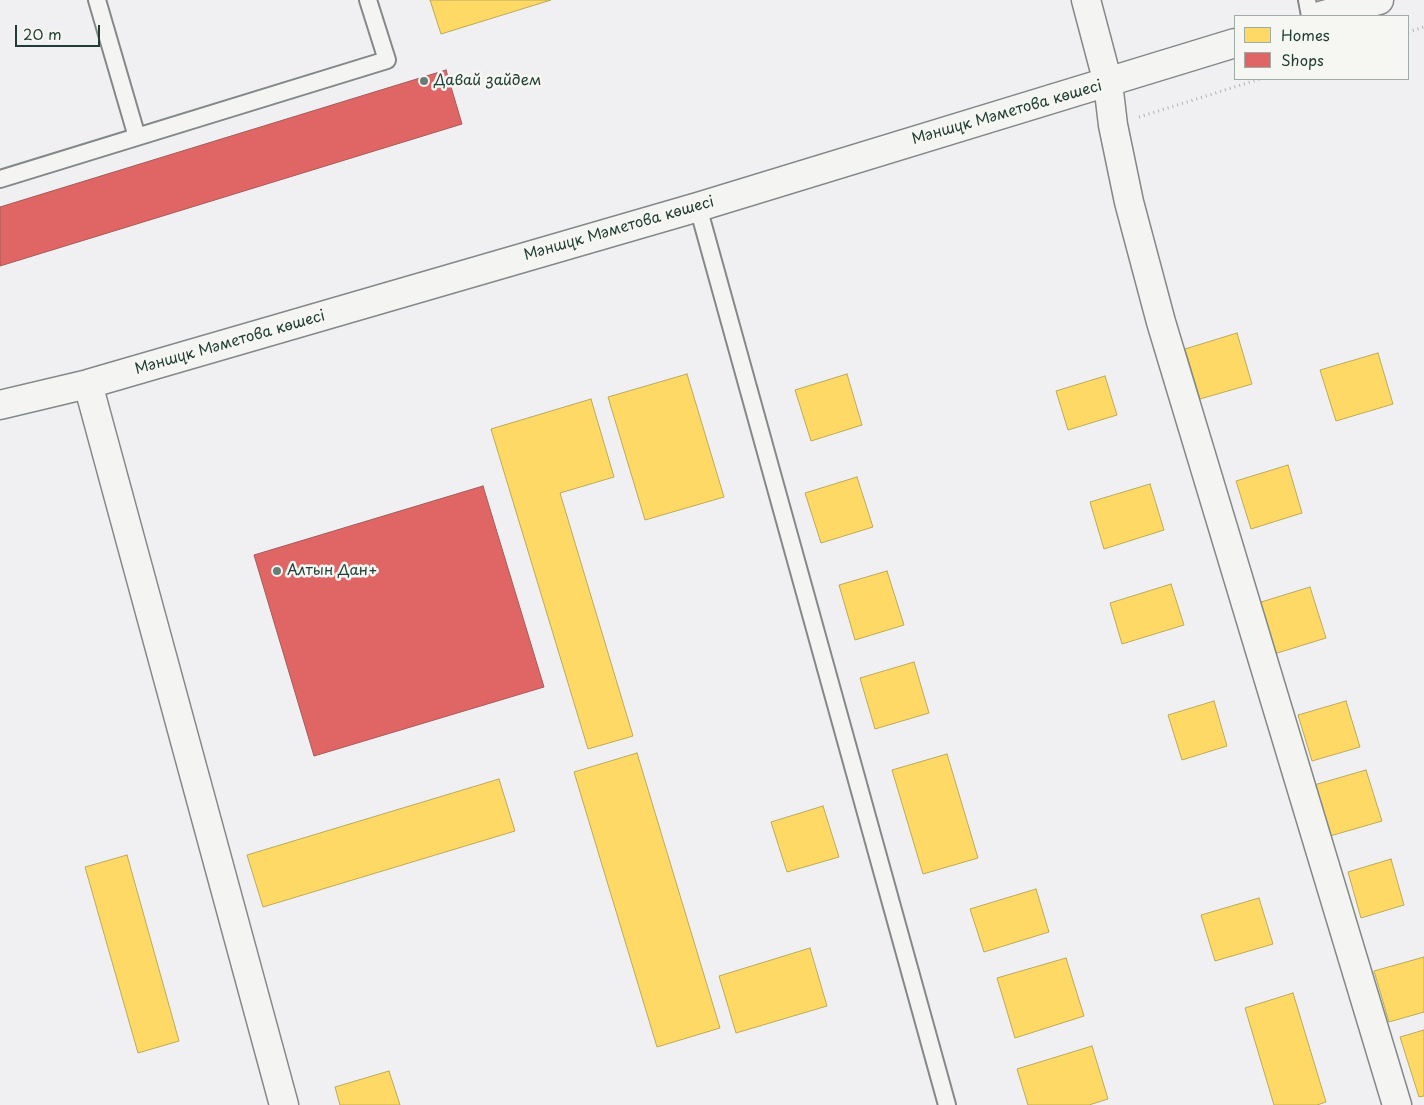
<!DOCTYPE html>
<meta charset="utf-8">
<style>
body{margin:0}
#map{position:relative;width:1424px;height:1105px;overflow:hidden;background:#f0f0f3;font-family:"Playpen Sans",sans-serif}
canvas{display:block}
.legend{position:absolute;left:1234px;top:15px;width:175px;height:65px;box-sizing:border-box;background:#f6f6f2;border:1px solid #a0aca6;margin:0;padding:6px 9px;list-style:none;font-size:15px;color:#1f3d34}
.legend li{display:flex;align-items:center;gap:10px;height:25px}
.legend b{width:25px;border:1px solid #a0aca6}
.scale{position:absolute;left:15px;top:25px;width:85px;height:22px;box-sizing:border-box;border:2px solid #1f3d34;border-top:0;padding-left:6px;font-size:15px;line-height:18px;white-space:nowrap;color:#1f3d34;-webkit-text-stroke:4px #f6f6f2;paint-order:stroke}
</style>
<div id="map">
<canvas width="1424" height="1105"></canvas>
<ul class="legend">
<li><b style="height:14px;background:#ffd966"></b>Homes</li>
<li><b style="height:14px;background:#e06666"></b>Shops</li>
</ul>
<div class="scale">20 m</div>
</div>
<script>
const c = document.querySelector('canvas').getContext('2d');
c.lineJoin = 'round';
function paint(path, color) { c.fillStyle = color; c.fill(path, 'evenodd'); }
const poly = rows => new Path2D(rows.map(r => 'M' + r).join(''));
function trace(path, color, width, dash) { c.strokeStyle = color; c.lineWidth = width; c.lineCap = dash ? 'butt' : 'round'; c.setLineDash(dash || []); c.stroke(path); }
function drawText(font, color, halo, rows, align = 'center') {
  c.font = font + ' "Playpen Sans",sans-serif'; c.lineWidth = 5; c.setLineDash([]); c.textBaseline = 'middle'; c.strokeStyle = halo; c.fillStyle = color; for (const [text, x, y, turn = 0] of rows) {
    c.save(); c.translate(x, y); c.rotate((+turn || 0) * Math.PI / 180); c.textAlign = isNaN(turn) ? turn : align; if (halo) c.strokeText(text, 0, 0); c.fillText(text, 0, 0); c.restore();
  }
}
const homes = poly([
 [430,0,551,0,441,34,430,0],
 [1237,333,1252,384,1200,399,1185,349,1237,333],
 [1378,353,1393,404,1336,421,1320,370,1378,353],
 [687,374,724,497,645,520,608,397,687,374],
 [847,374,862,425,811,441,795,390,847,374],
 [1105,376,1117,415,1068,430,1056,391,1105,376],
 [591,399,614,477,560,493,633,736,588,749,491,429,591,399],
 [1288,465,1302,513,1251,529,1236,481,1288,465],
 [857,477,873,527,821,543,805,493,857,477],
 [1150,484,1164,530,1104,549,1090,502,1150,484],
 [887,571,904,625,855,640,839,585,887,571],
 [1171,584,1184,625,1122,644,1110,603,1171,584],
 [1310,587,1326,638,1274,654,1258,603,1310,587],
 [914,662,929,713,875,729,860,678,914,662],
 [1214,701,1227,746,1182,760,1168,715,1214,701],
 [1346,701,1360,747,1312,761,1298,715,1346,701],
 [637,753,720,1028,657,1047,574,772,637,753],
 [947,754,978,858,923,874,892,770,947,754],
 [1366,770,1382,821,1330,836,1314,785,1366,770],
 [499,779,515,831,263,907,247,855,499,779],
 [823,806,839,857,787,872,771,822,823,806],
 [127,855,179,1041,138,1053,85,867,127,855],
 [1391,859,1404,905,1361,918,1348,872,1391,859],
 [1036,889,1049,932,984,952,970,909,1036,889],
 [1259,898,1273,944,1215,961,1201,915,1259,898],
 [810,948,827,1006,736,1033,719,976,810,948],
 [1424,957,1424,1012,1389,1022,1374,971,1424,957],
 [1066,958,1084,1016,1015,1038,997,978,1066,958],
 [1293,993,1326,1102,1317,1105,1274,1105,1245,1008,1293,993],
 [1424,1030,1424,1096,1419,1097,1400,1037,1424,1030],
 [1092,1046,1108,1099,1089,1105,1028,1105,1017,1069,1092,1046],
 [389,1071,400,1105,340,1105,335,1087,389,1071]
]);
paint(homes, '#ffd966');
trace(homes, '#bcaa57', 1);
const shops = poly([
 [446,70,462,124,0,266,0,207,446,70],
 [483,486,544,687,314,756,254,555,483,486]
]);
paint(shops, '#e06666');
trace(shops, '#a65a57', 1);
const lane = poly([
 [97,0,137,137],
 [1307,0,1310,16],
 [0,179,387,60,368,0],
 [698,207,947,1105]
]);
const street = poly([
 [1086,0,1108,83,1113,125,1129,202,1161,322,1397,1105],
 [1320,16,1379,0],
 [88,384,284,1105],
 [0,405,88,384,698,207,1235,43]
]);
trace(lane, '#838888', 20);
trace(street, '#838888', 31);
trace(poly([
 [1408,32,1424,27],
 [1139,117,1260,79]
]), '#afb3b2', 3, [1, 4]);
trace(lane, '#f4f4f3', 16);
trace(street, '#f4f4f3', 28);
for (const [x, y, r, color] of [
 [424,81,5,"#687c77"],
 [277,571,5,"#687c77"]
]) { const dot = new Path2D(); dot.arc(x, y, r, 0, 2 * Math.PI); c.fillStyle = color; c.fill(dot); trace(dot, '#f6f6f2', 2); }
drawText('15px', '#1f3d34', '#f6f6f2', [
 ["Давай зайдем",434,81],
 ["Алтын Дан+",287,571]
], 'left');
drawText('15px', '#1f3d34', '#f6f6f2', [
 ["Мәншүк Мәметова көшесі",1007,113,-16],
 ["Мәншүк Мәметова көшесі",619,229,-16],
 ["Мәншүк Мәметова көшесі",230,343,-16]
]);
</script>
